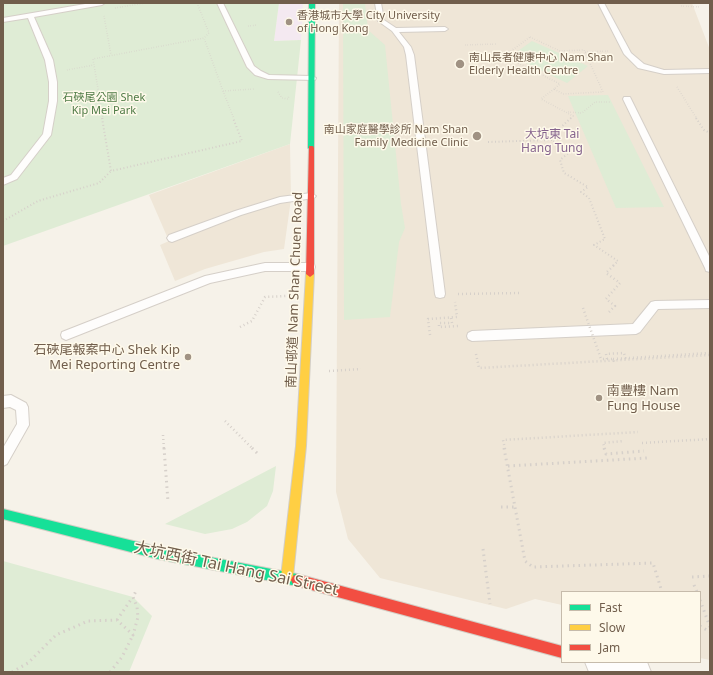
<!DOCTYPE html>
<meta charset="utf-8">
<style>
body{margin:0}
#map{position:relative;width:713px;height:675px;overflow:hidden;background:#f6f2e9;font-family:"Noto Sans",sans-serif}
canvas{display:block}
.frame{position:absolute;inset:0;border:4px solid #715e4c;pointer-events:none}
.legend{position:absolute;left:561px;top:591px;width:140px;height:72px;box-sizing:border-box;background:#fef9ea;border:1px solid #c6bbab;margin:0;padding:5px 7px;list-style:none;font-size:12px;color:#715e4c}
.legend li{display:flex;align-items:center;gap:8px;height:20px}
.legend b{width:20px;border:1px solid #c6bbab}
</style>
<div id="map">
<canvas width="713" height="675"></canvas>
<div class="frame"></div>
<ul class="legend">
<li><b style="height:5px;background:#16e098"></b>Fast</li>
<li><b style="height:5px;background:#ffcf43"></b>Slow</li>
<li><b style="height:5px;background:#f24e42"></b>Jam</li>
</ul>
</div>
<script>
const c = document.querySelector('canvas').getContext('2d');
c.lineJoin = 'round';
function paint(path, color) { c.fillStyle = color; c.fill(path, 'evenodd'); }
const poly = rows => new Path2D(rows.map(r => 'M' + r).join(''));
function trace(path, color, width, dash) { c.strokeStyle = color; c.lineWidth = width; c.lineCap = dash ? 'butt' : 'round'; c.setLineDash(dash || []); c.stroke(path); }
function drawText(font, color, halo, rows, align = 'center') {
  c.font = font + ' "Noto Sans","Noto Sans TC",sans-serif'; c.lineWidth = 3; c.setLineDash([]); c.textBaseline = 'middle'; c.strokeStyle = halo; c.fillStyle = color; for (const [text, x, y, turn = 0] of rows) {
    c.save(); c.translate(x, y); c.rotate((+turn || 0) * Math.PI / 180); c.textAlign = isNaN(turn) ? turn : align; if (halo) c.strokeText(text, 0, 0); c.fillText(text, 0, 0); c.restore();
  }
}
paint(poly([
 [339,3,692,3,710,50,710,660,700,658,700,592,562,592,562,605,535,599,506,609,380,578,348,539,336,492],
 [290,144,291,199,284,249,264,252,205,269,175,281,160,245,169,241,149,195]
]), '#efe6d7');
paint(poly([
 [279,3,303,3,301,40,274,41]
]), '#f4e9f1');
paint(poly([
 [3,3,279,3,274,41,301,40,290,144,3,246],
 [343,3,365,3,368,30,385,45,401,204,405,228,399,242,390,317,344,320],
 [532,41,588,66,567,83,511,56],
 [608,95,664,207,616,208,568,96],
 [276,466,273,491,267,506,247,522,232,529,205,534,165,524],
 [3,561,133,597,152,616,129,672,3,672]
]), '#dfecd5');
const lane = poly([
 [91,3,105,3,102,5,34,17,53,60,57,82,57,101,51,135,17,179,3,185,3,178,11,175,43,134,49,101,49,82,45,60,28,18,3,22,3,18,91,3],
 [217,3,223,3,254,66,261,71,269,75,312,76,316,78,315,80,268,79,255,75,247,67,217,3],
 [375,3,381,3,384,20,396,28,445,27,448,29,445,31,399,32,411,47,414,55,445,294,444,297,440,298,436,297,435,294,406,55,404,47,392,31,378,21,375,3],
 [598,3,604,3,631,53,644,64,664,70,710,69,710,73,664,74,638,68,624,54,598,3],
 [624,97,630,97,631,99,710,258,710,272,706,271,705,268,623,99,624,97],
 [311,193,316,196,314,198,280,203,241,215,172,242,169,241,167,238,169,235,235,211,280,197,311,193],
 [265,263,310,263,314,264,315,267,314,270,310,271,265,271,210,283,66,340,62,338,61,335,62,332,205,276,265,263],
 [710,300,710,308,658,309,640,332,636,334,472,341,468,339,467,336,468,333,472,331,633,324,651,302,655,301,710,300],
 [11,395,26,403,28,407,29,425,7,464,3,466,3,448,17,424,16,410,10,407,3,408,3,396,11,395]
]);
const street = poly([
 [585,662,647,662,651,672,589,672,585,662]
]);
const fast = poly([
 [309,3,315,3,314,148,311,150,308,148,309,3],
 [3,509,158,547,297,574,301,576,303,580,301,584,297,586,158,559,3,519,3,509]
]);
const slow = poly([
 [310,271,314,274,306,446,293,577,291,581,287,583,283,581,281,577,296,446,306,274,310,271]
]);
const jam = poly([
 [309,146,313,146,314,148,314,274,310,277,306,274,309,146],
 [297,574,562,646,562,658,297,586,293,584,291,580,293,576,297,574]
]);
trace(lane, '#d5cfc8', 2);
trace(street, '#d5cfc8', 2);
trace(fast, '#d3cec5', 2);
trace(slow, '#d3cec5', 2);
trace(jam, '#d3cec5', 2);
trace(poly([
 [197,3,209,33,204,38],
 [681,6,701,7],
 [115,8,145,3],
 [104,16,111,55],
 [248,26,257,25],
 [530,37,560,51,584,50,603,92,563,94,554,89,560,84,504,56,530,37],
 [465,45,497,44],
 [585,52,608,51],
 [67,70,94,65],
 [677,87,697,119],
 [554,89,541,99,573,116,570,119],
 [223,91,234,119],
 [223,91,254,89],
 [278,92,282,98,288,99,289,95],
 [568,112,582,113,595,102,611,102],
 [103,119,93,59,204,38,223,91]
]), '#d6d0ca', 1.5, [0.5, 2]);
trace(poly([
 [102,118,111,171,242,141,233,118],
 [571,118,549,138,571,151,560,160,564,173,588,187,581,192,589,198,605,239,594,245,618,261,613,266],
 [696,118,704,130,710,133],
 [488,142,552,140],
 [3,221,38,201,99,183,111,171]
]), '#d6d0ca', 2, [1, 2.5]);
trace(poly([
 [458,294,522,293],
 [609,312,615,306,606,299,620,283,606,273,614,265],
 [451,318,452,323,439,323,439,327,458,326],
 [240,327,252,321,265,297,286,296],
 [430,335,428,319,457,317,455,302],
 [476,354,479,368,710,355],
 [607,359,606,354,624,353,626,360],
 [329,371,361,369],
 [225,421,253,449],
 [163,435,164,449],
 [642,443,710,439],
 [505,449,503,440,638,432],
 [605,449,603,443,623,441]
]), '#d6d0ca', 2.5, [1, 3]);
trace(poly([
 [164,448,168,502],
 [252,448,259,455],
 [504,448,525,561,533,567,653,563,662,592],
 [604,448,606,454,644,451],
 [508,466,647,458],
 [501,507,515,507],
 [483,549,490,604],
 [692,577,710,576],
 [694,585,697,592],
 [700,600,710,627],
 [117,620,132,598],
 [700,626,710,632],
 [12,672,28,663,56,635,88,621,117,620,133,635,138,617,137,607,133,597,137,589],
 [110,672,122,657,133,635]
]), '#d6d0ca', 3, [1.5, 4]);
paint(lane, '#fefdfc');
paint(street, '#fefdfc');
paint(fast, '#16e098');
paint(slow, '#ffcf43');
paint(jam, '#f24e42');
trace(poly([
 [583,308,601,359,613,359,615,363],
 [613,359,710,353]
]), '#d6d0ca', 2.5, [1, 3]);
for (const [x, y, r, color] of [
 [289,22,4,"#a09283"],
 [460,64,5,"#a09283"],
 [477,136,5,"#a09283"],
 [188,357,4,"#a09283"],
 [599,398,4,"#a09283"]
]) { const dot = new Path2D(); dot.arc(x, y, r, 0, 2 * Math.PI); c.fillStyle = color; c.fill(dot); trace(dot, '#fef9ea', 1.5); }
drawText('11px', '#715e4c', '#fef9ea', [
 ["香港城市大學 City University",297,16],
 ["of Hong Kong",297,29],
 ["南山長者健康中心 Nam Shan",469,58],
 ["Elderly Health Centre",469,71],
 ["南山家庭醫學診所 Nam Shan",468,130,"right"],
 ["Family Medicine Clinic",468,143,"right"]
], 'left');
drawText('11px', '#507c47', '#fef9ea', [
 ["石硤尾公園 Shek",104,98],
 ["Kip Mei Park",104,111]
]);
drawText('12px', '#86648e', '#fef9ea', [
 ["大坑東 Tai",552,135],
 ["Hang Tung",552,149]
]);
drawText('13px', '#715e4c', '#fef9ea', [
 ["南山邨道 Nam Shan Chuen Road",295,290,-88]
]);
drawText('13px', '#715e4c', '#fef9ea', [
 ["石硤尾報案中心 Shek Kip",180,350],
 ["Mei Reporting Centre",180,365],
 ["南豐樓 Nam",607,391,"left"],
 ["Fung House",607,406,"left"]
], 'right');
drawText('16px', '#715e4c', '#fef9ea', [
 ["大坑西街 Tai Hang Sai Street",236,569,12]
]);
</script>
